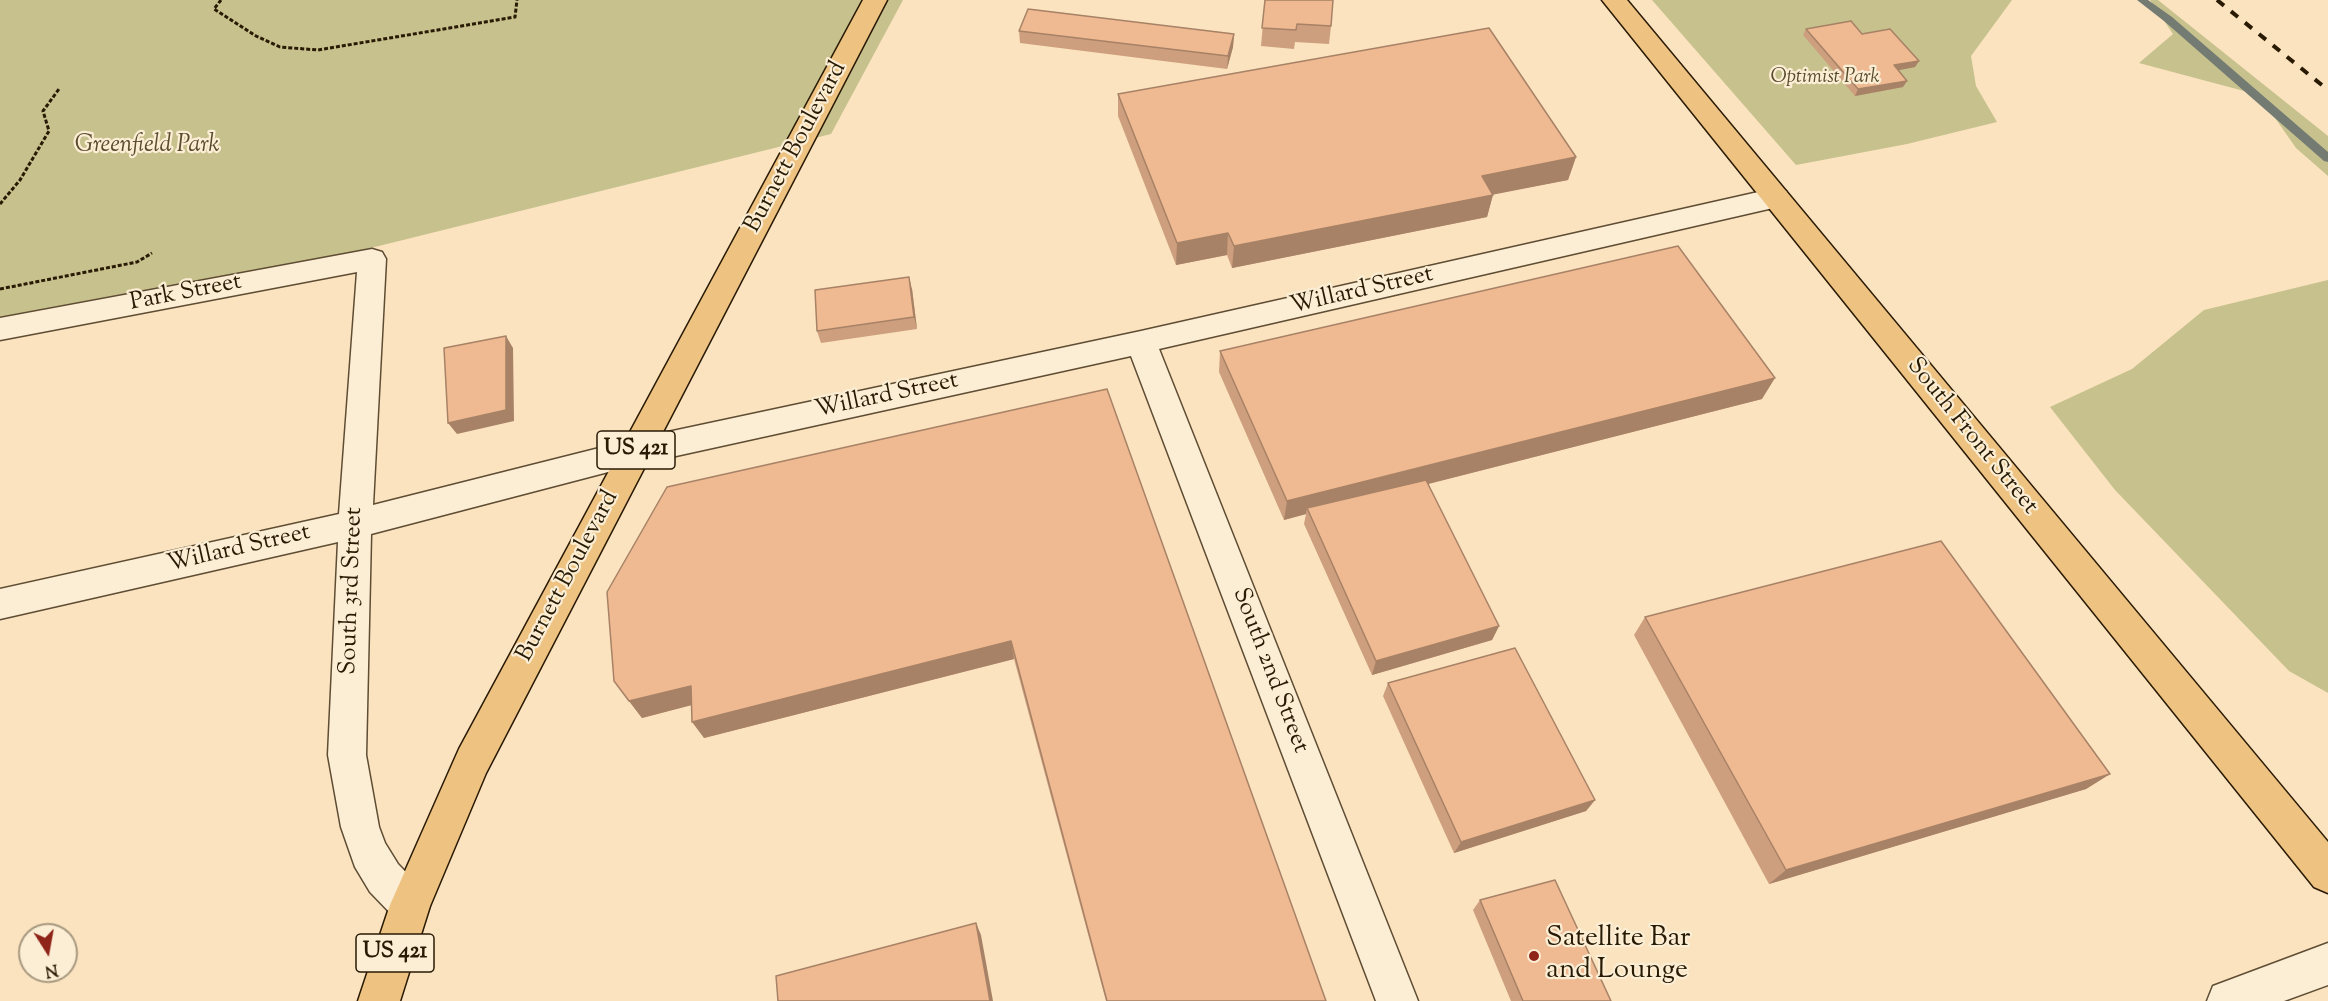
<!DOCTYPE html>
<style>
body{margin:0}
#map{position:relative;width:2328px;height:1001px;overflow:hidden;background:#fbe3bf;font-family:"Sorts Mill Goudy",serif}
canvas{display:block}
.north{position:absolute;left:18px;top:923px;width:60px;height:60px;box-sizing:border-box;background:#fcedd5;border:2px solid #a89981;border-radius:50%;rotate:169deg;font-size:16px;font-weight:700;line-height:24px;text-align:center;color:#291a04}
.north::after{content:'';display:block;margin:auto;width:21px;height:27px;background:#8f2418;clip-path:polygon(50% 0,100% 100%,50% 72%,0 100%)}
</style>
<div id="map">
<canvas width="2328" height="1001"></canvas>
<div class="north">N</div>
</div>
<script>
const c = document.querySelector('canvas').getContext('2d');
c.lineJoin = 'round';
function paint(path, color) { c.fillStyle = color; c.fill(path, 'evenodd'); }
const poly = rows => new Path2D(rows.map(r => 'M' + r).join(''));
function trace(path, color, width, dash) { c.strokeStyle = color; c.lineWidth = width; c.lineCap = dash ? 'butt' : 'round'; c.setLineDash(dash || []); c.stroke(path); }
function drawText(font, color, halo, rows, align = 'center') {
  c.font = font + ' "Sorts Mill Goudy",serif'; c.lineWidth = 4.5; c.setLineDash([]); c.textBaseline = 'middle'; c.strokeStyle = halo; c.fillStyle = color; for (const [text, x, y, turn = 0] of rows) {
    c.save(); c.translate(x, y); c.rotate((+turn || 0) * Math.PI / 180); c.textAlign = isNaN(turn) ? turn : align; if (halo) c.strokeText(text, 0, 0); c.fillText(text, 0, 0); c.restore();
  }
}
paint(poly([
 [0,0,903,0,831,134,298,266,0,331],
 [1652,0,2012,0,1971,56,1976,86,1997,122,1907,144,1796,165],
 [2150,0,2158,0,2328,136,2328,176,2296,148,2259,95,2139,63,2173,34],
 [2328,280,2328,693,2289,671,2115,490,2050,407,2132,369,2204,310]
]), '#c6c18d');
paint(poly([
 [2137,0,2148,0,2172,17,2328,152,2328,162,2324,161,2164,21,2137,0]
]), '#737b73');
const minor = poly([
 [1776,188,1786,191,1790,198,1786,205,1159,349,1418,1001,1376,1001,1131,356,635,465,371,534,366,755,379,827,385,843,398,864,424,891,430,905,424,919,410,925,396,919,370,892,355,867,341,827,328,755,338,542,0,619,0,589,339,514,357,272,0,340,0,318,372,249,382,252,386,259,373,505,635,439,1141,331,1776,188]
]);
const tertiary = poly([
 [2328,943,2328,985,2284,1001,2207,1001,2213,986,2328,943]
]);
const primary = poly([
 [1602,0,1627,0,2328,842,2328,893,2314,887,1602,0]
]);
const trunk = poly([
 [863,0,887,0,486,773,430,906,400,1001,358,1001,390,905,459,749,863,0]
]);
trace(minor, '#5e4c33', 3);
trace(tertiary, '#5e4c33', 3);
trace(primary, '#291a04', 3);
trace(trunk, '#291a04', 3);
trace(poly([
 [221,0,214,9,256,36,280,47,318,50,515,17,517,0],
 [0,204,20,180,49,131,43,111,59,89],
 [0,289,137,262,152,253]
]), '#291a04', 3, [4, 2]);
paint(minor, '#fcedd5');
paint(tertiary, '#fcedd5');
paint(primary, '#eec280');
paint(trunk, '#eec280');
trace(poly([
 [2217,0,2328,90]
]), '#291a04', 4, [9, 9]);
paint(poly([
 [1265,0,1331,26,1329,44,1295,42,1294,49,1261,46],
 [1806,29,1919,61,1915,67,1898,70,1907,81,1903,87,1855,96,1803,35],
 [1019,31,1234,34,1233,47,1227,69,1020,43],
 [1118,94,1576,157,1568,180,1493,194,1487,217,1232,268,1227,255,1176,265,1118,116],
 [912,289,917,329,821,343,817,331],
 [1220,351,1762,399,1428,484,1499,626,1492,640,1372,675,1304,524,1306,514,1284,520,1219,372],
 [1107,389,1326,1001,1106,1001,1014,659,704,738,692,705,642,718,629,701],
 [1645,617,2110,774,2086,789,1769,884,1634,635],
 [1388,683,1595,800,1586,811,1454,853,1383,696],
 [1480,900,1611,1001,1511,1001,1473,910]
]), '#ce9f7e');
paint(poly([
 [1234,34,1233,47,1227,69,1228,56],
 [1919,61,1915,67,1890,72,1894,65],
 [1907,81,1903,87,1855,96,1858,89],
 [1576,157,1568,180,1476,198,1482,176],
 [1493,195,1487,217,1232,268,1234,246],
 [1228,233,1227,255,1176,265,1177,243],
 [909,277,912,289,917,329,914,317],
 [506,336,513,348,514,421,457,434,448,423],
 [1775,378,1762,399,1310,514,1307,508,1306,514,1284,520,1287,501],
 [1499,626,1492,640,1372,675,1376,661],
 [1011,641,1014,659,704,738,692,722],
 [691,686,703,702,642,718,629,701],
 [2110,774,2086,789,1769,884,1786,870],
 [1595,800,1586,811,1454,853,1461,842],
 [976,923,981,935,993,1001,990,1001]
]), '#a78266');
const building = poly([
 [1265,0,1333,0,1331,26,1297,24,1296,30,1262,28,1265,0],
 [1028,9,1234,34,1228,56,1019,31,1028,9],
 [1851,21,1862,34,1890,29,1919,61,1894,65,1907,81,1858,89,1806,29,1851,21],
 [1489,28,1576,157,1482,176,1493,195,1234,246,1228,233,1177,243,1118,94,1489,28],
 [1678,246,1775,378,1287,501,1220,351,1678,246],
 [909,277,914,317,817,331,815,290,909,277],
 [506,336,506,410,448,423,444,348,506,336],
 [1107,389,1326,1001,1107,1001,1011,641,692,722,691,686,629,701,614,681,607,592,667,487,1107,389],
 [1426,480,1499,626,1376,661,1307,508,1426,480],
 [1941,541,2110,774,1786,870,1645,617,1941,541],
 [1515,648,1595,800,1461,842,1388,683,1515,648],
 [1555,880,1611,1001,1523,1001,1480,900,1555,880],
 [976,923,990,1001,778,1001,776,976,976,923]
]);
paint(building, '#efb992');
trace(building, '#a78266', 1.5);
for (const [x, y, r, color] of [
 [1534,956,6,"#8f2418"]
]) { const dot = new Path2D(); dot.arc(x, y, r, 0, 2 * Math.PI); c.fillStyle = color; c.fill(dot); trace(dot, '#fcedd5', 2); }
drawText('italic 20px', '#584c2d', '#fcedd5', [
 ["Optimist Park",1825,79]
]);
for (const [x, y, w] of [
 [636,450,78],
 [395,953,78]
]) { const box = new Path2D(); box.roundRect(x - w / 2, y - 19, w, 38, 4.5); c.fillStyle = '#fcedd5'; c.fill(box); trace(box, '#291a04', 1.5); }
drawText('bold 22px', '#291a04', null, [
 ["US 421",636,450],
 ["US 421",395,953]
]);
drawText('italic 24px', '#584c2d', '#fcedd5', [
 ["Greenfield Park",147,147]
]);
drawText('24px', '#291a04', '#fcedd5', [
 ["Burnett Boulevard",797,148,-62],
 ["Willard Street",1362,292,-13],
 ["Park Street",186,294,-11],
 ["Willard Street",887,397,-12],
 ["South Front Street",1971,437,51],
 ["Willard Street",239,550,-13],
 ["Burnett Boulevard",569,577,-62],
 ["South 3rd Street",353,591,-88],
 ["South 2nd Street",1269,671,69]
]);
drawText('28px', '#291a04', '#fcedd5', [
 ["Satellite Bar",1546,940],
 ["and Lounge",1546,972]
], 'left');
</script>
